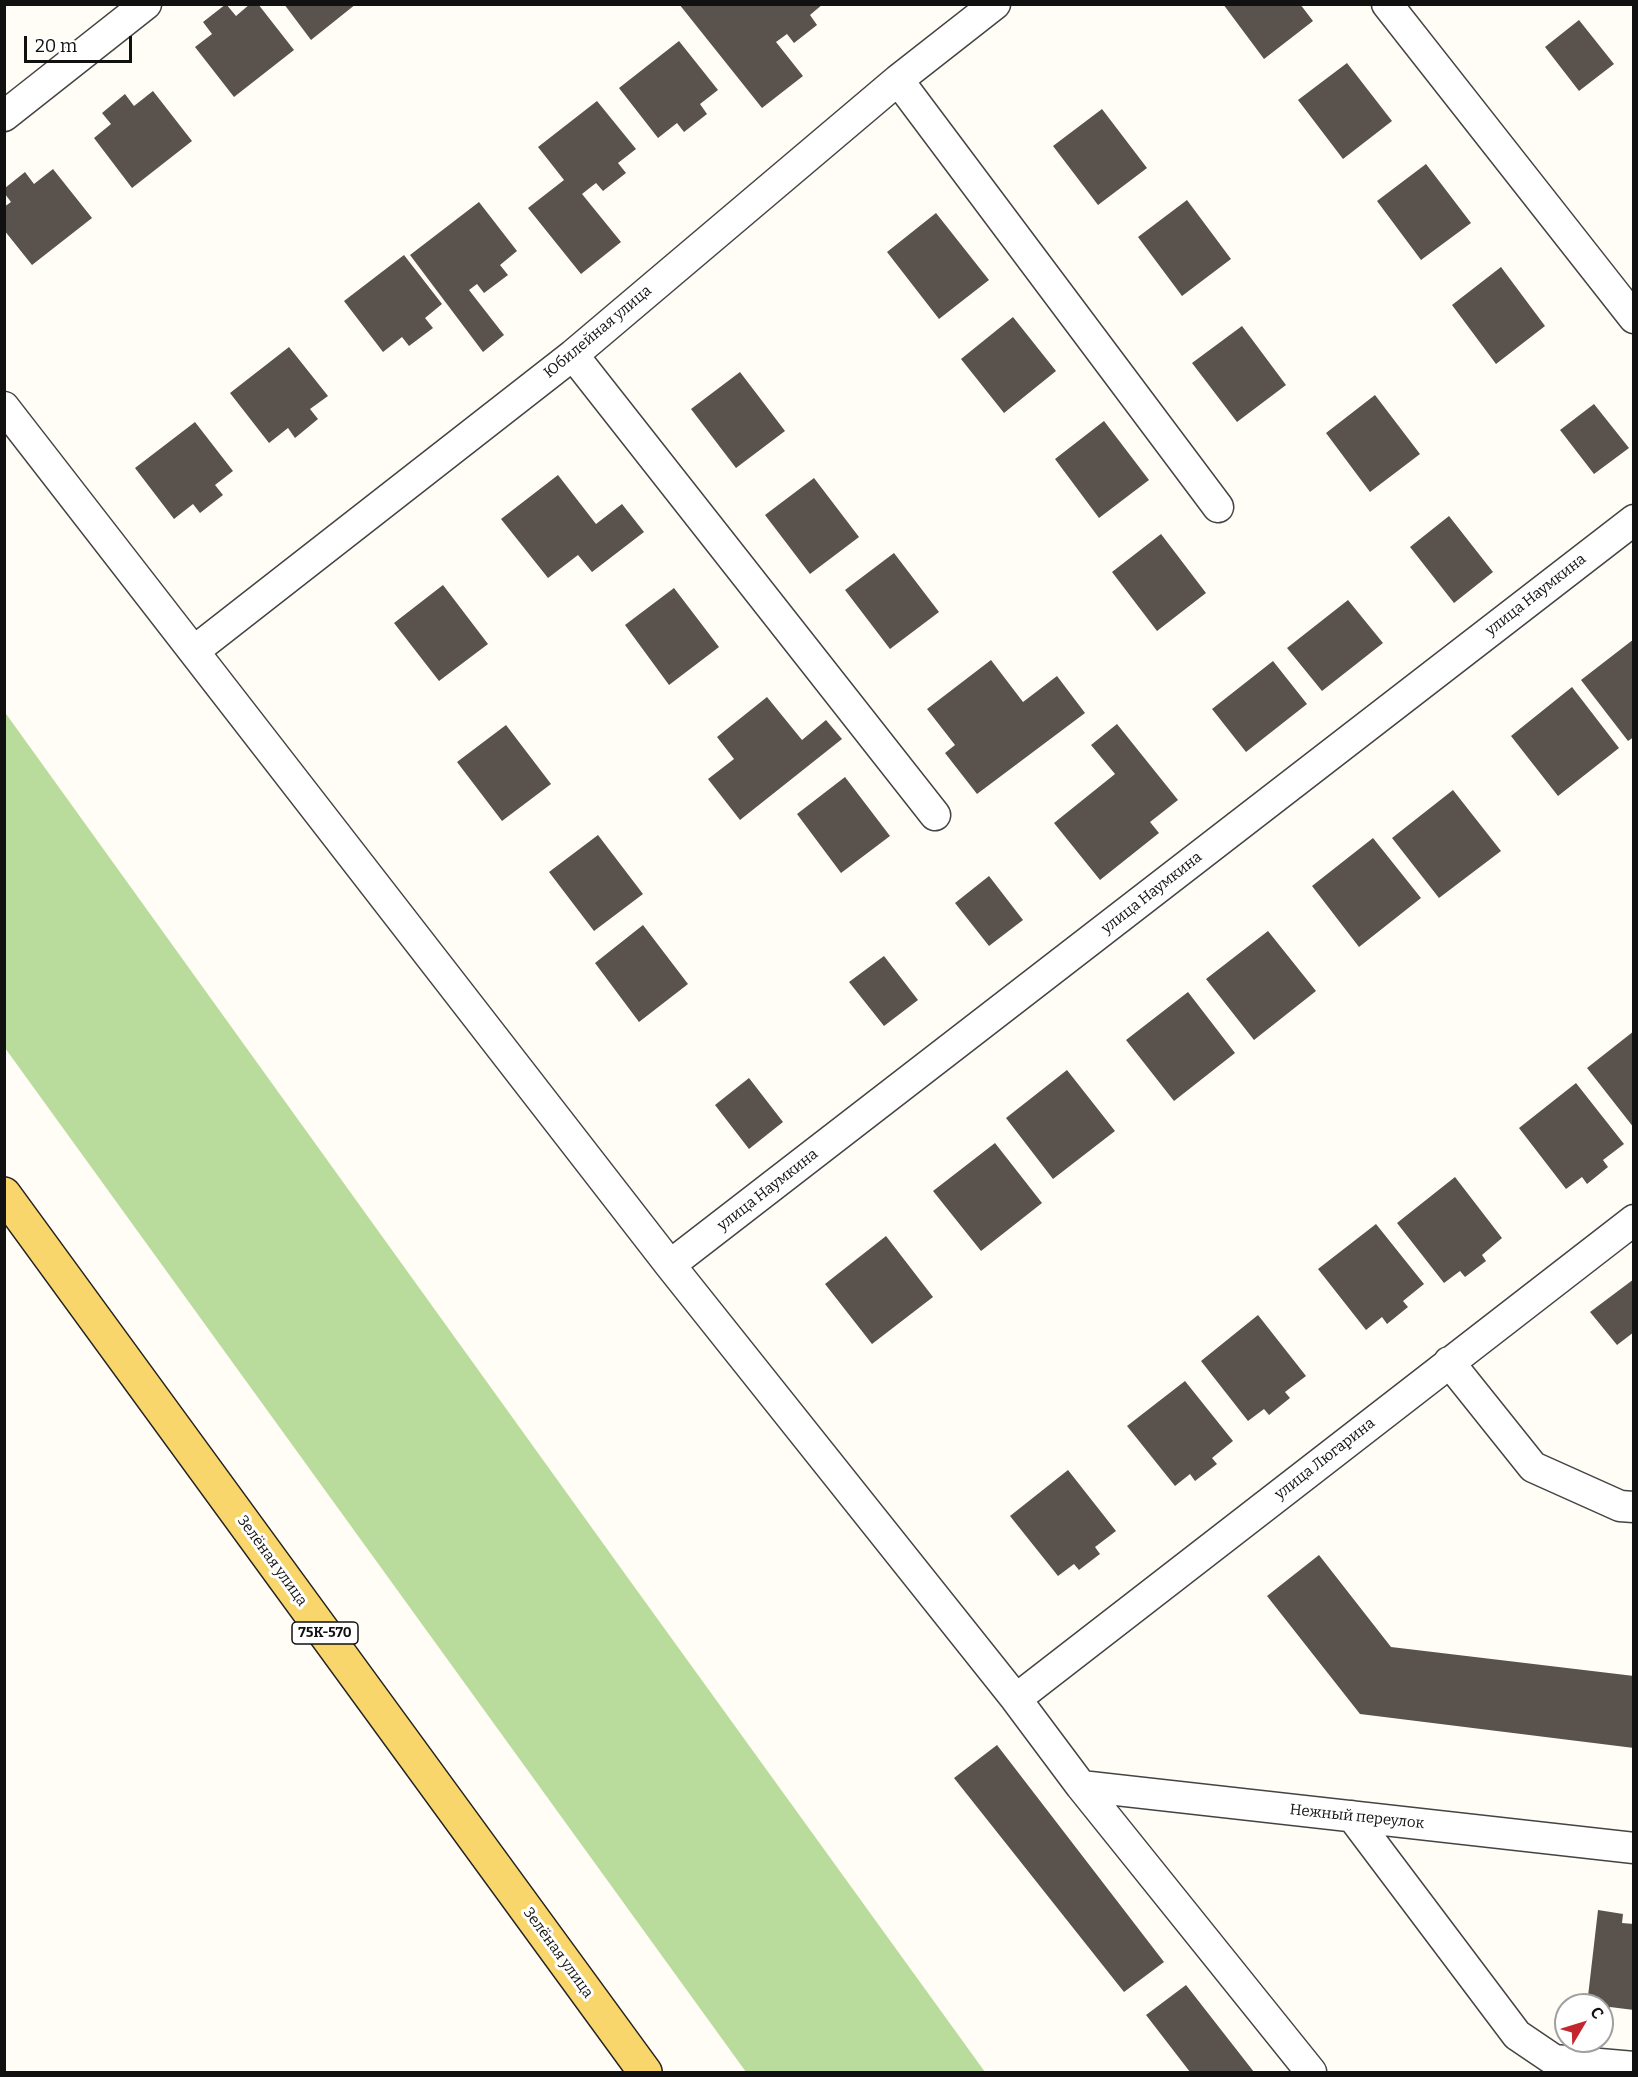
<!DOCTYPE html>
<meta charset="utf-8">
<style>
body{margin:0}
#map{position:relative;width:1638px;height:2077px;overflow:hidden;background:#fffdf5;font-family:Bitter,serif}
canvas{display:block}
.frame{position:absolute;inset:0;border:6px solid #111;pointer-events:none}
.north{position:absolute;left:1554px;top:1993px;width:60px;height:60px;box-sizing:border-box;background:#fff;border:2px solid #a0a0a0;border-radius:50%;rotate:52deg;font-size:16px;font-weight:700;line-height:24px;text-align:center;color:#111}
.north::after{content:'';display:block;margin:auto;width:21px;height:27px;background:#c4262e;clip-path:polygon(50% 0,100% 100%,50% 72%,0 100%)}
.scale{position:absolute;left:24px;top:36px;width:108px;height:27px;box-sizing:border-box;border:3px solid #111;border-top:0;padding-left:8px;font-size:18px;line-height:21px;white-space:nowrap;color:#111;-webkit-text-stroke:4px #fff;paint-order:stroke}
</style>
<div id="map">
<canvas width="1638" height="2077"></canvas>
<div class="frame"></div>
<div class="north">С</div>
<div class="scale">20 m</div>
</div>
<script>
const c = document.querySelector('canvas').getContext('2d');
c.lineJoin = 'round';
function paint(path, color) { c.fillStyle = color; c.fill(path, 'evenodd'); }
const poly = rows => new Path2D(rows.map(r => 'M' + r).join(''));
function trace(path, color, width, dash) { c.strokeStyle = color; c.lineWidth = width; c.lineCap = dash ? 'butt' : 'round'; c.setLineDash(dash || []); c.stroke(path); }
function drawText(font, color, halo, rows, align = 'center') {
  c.font = font + ' Bitter,serif'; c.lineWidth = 6; c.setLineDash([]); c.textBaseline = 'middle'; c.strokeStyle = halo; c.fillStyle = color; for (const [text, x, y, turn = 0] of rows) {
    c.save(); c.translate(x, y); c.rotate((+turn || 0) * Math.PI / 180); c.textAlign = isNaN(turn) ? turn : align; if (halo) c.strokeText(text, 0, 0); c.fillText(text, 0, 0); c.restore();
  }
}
paint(poly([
 [4,711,633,1585,985,2072,746,2072,5,1048]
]), '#b9dc9c');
paint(poly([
 [226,4,236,16,250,4,258,4,294,50,234,97,195,47,212,34,203,22],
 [284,4,356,4,311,40],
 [679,4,823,4,810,15,817,25,794,43,787,34,776,42,803,76,762,108],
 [1223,4,1300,4,1313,21,1264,59],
 [1579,20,1614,64,1579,91,1545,47],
 [679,41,718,90,700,104,707,114,684,132,677,123,658,138,619,88],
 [1347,63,1392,121,1343,159,1298,100],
 [153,91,192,141,132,188,94,138,111,124,102,113,125,94,134,106],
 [597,101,636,149,618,163,626,173,603,191,596,183,582,194,621,242,581,274,528,208,564,180,538,147],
 [1102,109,1147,168,1098,205,1053,146],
 [1426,164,1471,223,1421,260,1377,201],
 [53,169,92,218,32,265,4,230,4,207,11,202,5,194,5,188,25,172,34,184],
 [1187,200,1231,259,1182,296,1138,237],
 [479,202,517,251,500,265,508,275,484,293,477,284,469,290,504,335,483,352,410,255],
 [936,213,989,280,939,319,887,252],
 [404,255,442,304,425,318,433,328,409,346,402,337,383,352,344,301],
 [1501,267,1545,326,1496,364,1452,305],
 [1013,317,1056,371,1004,413,961,359],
 [1242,326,1286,385,1237,422,1192,363],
 [289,347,328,396,310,409,318,419,295,438,288,428,269,443,230,393],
 [740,372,785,431,736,468,691,409],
 [1375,395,1420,454,1370,492,1326,433],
 [1594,404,1629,448,1594,474,1560,430],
 [1104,421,1149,480,1099,518,1055,459],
 [195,422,233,471,215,485,223,495,200,513,193,504,174,519,135,468],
 [558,475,596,524,622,504,644,532,592,572,578,555,548,578,501,519],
 [814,478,859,537,810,574,765,515],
 [1449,516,1493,572,1454,603,1410,547],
 [1161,534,1206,593,1157,631,1112,572],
 [894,553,939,612,890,649,845,590],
 [443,585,488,644,439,681,394,623],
 [674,588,719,647,669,685,625,625],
 [1348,600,1383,643,1322,691,1287,648],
 [1634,639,1634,737,1628,741,1581,680],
 [991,660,1023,702,1057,676,1085,713,977,794,945,753,955,745,927,709],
 [1273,661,1307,704,1246,752,1212,709],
 [1572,687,1619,748,1558,796,1511,736],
 [767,697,802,740,826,720,842,739,740,820,708,779,734,759,717,737],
 [1117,724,1178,800,1150,822,1159,833,1100,880,1054,823,1115,774,1091,745],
 [506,725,551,784,502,821,457,762],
 [845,777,890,836,841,873,797,814],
 [1453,790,1501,851,1439,898,1392,838],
 [598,835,643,894,594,931,549,872],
 [1373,838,1421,898,1359,947,1312,886],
 [989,876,1023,920,989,946,955,903],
 [643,925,688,984,639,1022,595,963],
 [1268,931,1316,991,1254,1040,1206,979],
 [884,956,918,1000,884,1026,849,982],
 [1188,992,1235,1053,1174,1101,1126,1040],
 [1634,1031,1634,1128,1587,1068],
 [1067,1070,1115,1131,1053,1179,1006,1118],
 [749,1078,783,1122,749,1149,715,1105],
 [1576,1083,1624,1144,1603,1160,1608,1167,1587,1184,1582,1177,1566,1189,1519,1128],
 [995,1143,1042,1203,981,1251,933,1191],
 [1455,1177,1502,1238,1482,1255,1486,1261,1465,1277,1460,1271,1444,1283,1397,1223],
 [1376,1224,1424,1284,1403,1301,1408,1307,1387,1324,1382,1317,1366,1330,1318,1269],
 [886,1236,933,1297,872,1344,825,1284],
 [1634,1279,1634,1332,1617,1345,1590,1312],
 [1258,1315,1306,1376,1285,1392,1290,1398,1269,1415,1264,1409,1248,1421,1201,1361],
 [1185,1381,1233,1441,1212,1458,1217,1464,1195,1481,1190,1474,1175,1486,1127,1426],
 [1068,1470,1116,1531,1095,1547,1100,1554,1079,1570,1074,1564,1058,1576,1010,1516],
 [1319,1555,1391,1647,1634,1676,1634,1748,1360,1714,1267,1596],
 [997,1745,1164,1962,1124,1992,954,1778],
 [1598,1910,1623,1914,1622,1923,1634,1924,1634,2010,1610,2007,1608,2017,1602,2016,1602,2005,1587,2005],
 [1186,1985,1254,2072,1190,2072,1146,2015]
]), '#5a524d');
const minor = poly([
 [1387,4,1634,318],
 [898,80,1218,507],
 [4,116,146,4],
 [573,355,935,815],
 [4,407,670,1265,1016,1699,1081,1786,1311,2072],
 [194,651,573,355,898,80,995,4],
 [670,1265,1634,520],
 [1449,1362,1533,1467,1620,1506,1634,1507],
 [1016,1699,1634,1220],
 [1081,1786,1634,1848],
 [1352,1816,1517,2035,1554,2060,1634,2067]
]);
const primary = poly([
 [4,1194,645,2072]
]);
trace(minor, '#444', 33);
trace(primary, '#222', 36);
trace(minor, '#fff', 30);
trace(primary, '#f9d66b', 33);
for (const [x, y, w] of [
 [325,1633,66]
]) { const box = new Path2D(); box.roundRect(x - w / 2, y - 11, w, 22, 4.5); c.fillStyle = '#fff'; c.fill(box); trace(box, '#111', 1.5); }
drawText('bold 14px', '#111', null, [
 ["75К-570",325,1633]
]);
drawText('15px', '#111', '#fff', [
 ["Юбилейная улица",598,332,-40],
 ["улица Наумкина",1536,595,-38],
 ["улица Наумкина",1152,893,-38],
 ["улица Наумкина",768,1190,-38],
 ["улица Люгарина",1325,1459,-38],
 ["Зелёная улица",272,1561,54],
 ["Нежный переулок",1357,1817,6],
 ["Зелёная улица",558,1953,54]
]);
</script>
